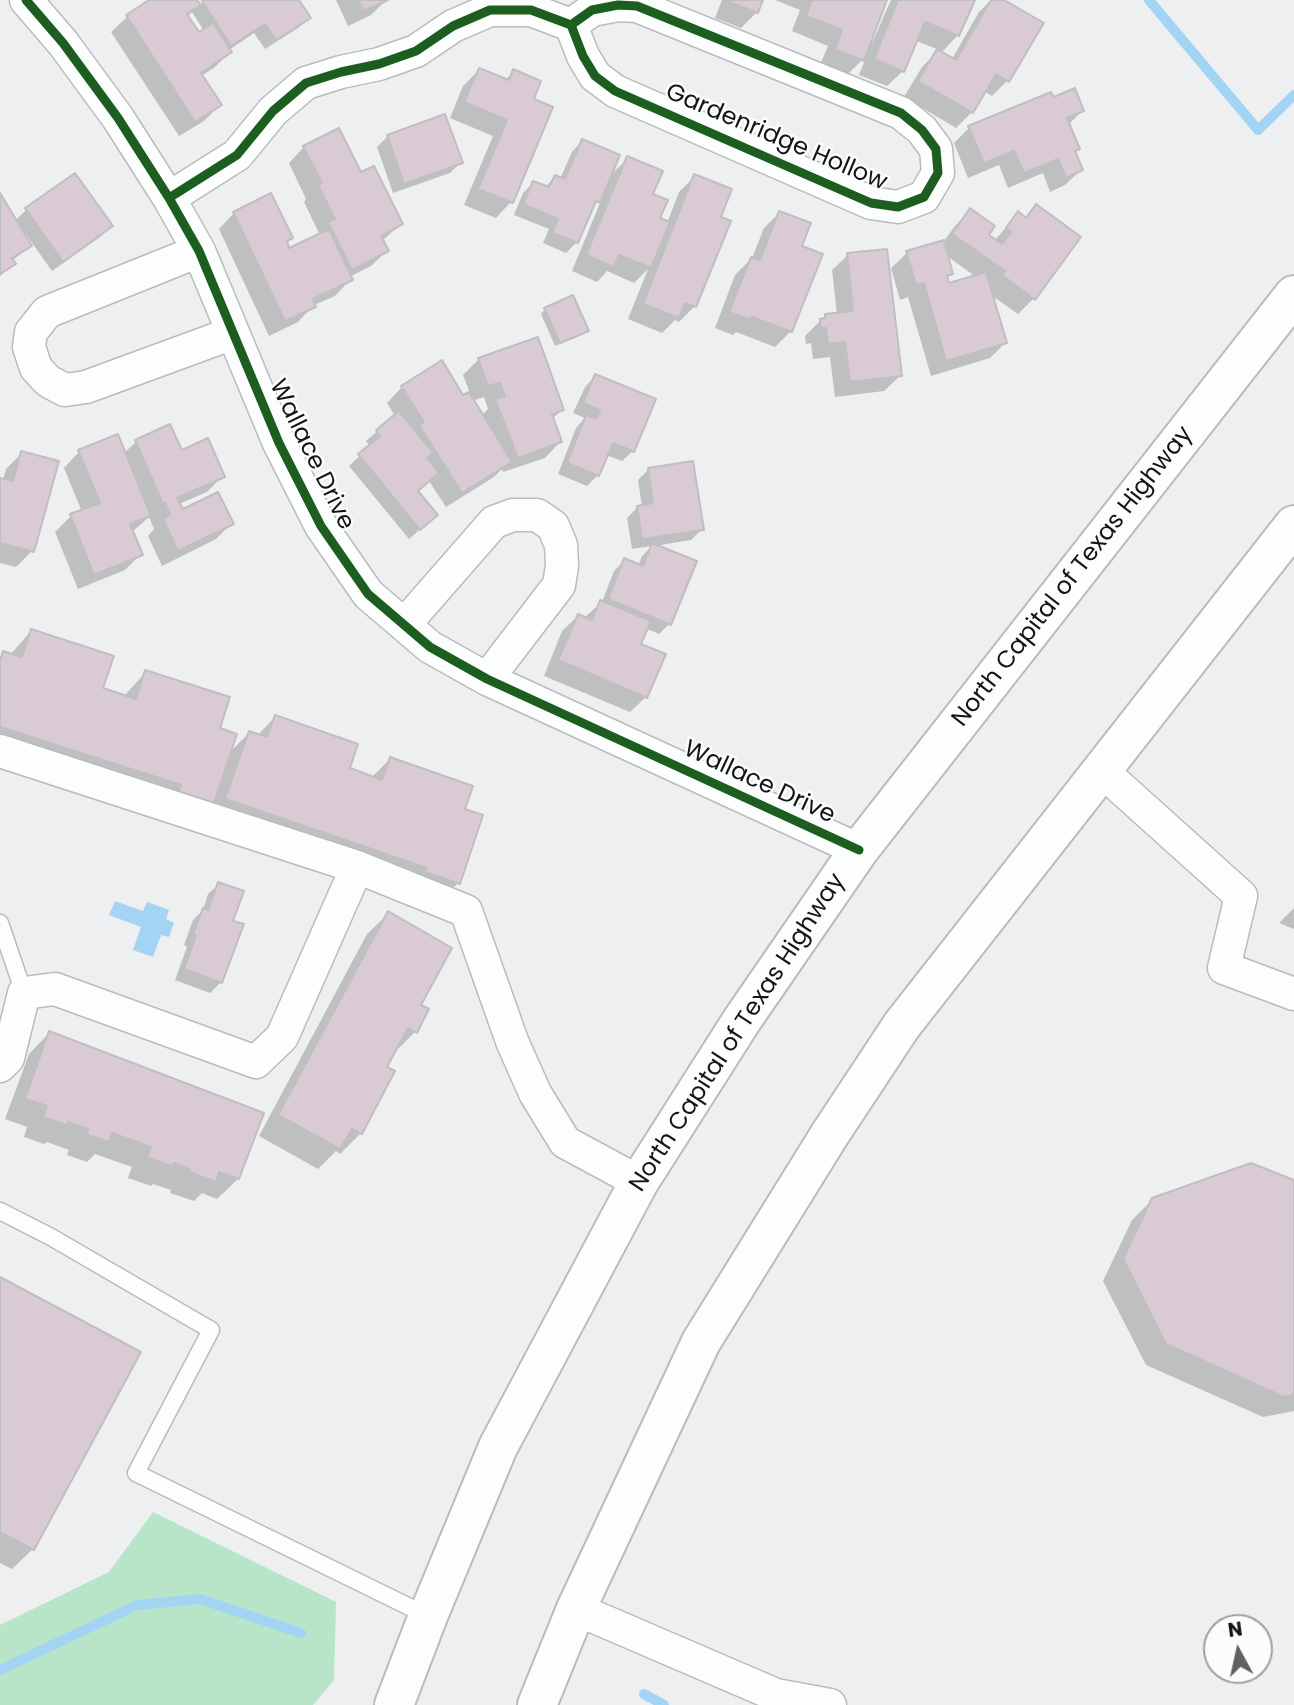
<!DOCTYPE html>
<style>
body{margin:0}
#map{position:relative;width:1294px;height:1705px;overflow:hidden;background:#eeeff0;font-family:Poppins,sans-serif}
canvas{display:block}
.north{position:absolute;left:1203px;top:1614px;width:70px;height:70px;box-sizing:border-box;background:#fafcfe;border:2px solid #9e9fa0;border-radius:50%;rotate:352deg;font-size:19px;font-weight:700;line-height:28px;text-align:center;color:#131414}
.north::after{content:'';display:block;margin:auto;width:24px;height:32px;background:#606161;clip-path:polygon(50% 0,100% 100%,50% 72%,0 100%)}
</style>
<div id="map">
<canvas width="1294" height="1705"></canvas>
<div class="north">N</div>
</div>
<script>
const c = document.querySelector('canvas').getContext('2d');
c.lineJoin = 'round';
function paint(path, color) { c.fillStyle = color; c.fill(path, 'evenodd'); }
const poly = rows => new Path2D(rows.map(r => 'M' + r).join(''));
function trace(path, color, width, dash) { c.strokeStyle = color; c.lineWidth = width; c.lineCap = dash ? 'butt' : 'round'; c.setLineDash(dash || []); c.stroke(path); }
function drawText(font, color, halo, rows, align = 'center') {
  c.font = font + ' Poppins,sans-serif'; c.lineWidth = 5; c.setLineDash([]); c.textBaseline = 'middle'; c.strokeStyle = halo; c.fillStyle = color; for (const [text, x, y, turn = 0] of rows) {
    c.save(); c.translate(x, y); c.rotate((+turn || 0) * Math.PI / 180); c.textAlign = isNaN(turn) ? turn : align; if (halo) c.strokeText(text, 0, 0); c.fillText(text, 0, 0); c.restore();
  }
}
paint(poly([
 [153,1512,336,1602,334,1680,313,1705,0,1705,0,1625,109,1572]
]), '#b8e5c8');
paint(poly([
 [115,901,143,911,147,902,169,910,166,919,174,923,169,937,161,935,153,957,133,950,141,927,109,915]
]), '#a3d4f4');
paint(poly([
 [152,0,195,0,199,6,206,0,300,0,297,1,309,18,298,28,265,49,254,33,229,50,230,52,214,68,201,76,220,105,204,121,179,136,111,32,127,17],
 [192,12,204,31,199,35,187,17],
 [336,0,386,0,371,15,348,26],
 [722,0,761,0,757,12,741,28,715,18],
 [775,0,886,0,869,42,872,43,891,0,973,0,958,35,941,53,952,59,979,12,991,0,1001,0,1008,80,992,96,984,91,972,112,956,128,904,97,922,67,939,50,917,41,903,71,887,86,859,75,867,55,847,75,820,65,828,46,792,31,800,10],
 [479,70,504,81,514,72,531,100,511,202,496,218,464,205,493,136,450,118,463,86],
 [1053,99,1082,111,1068,125,1078,148,1074,152,1081,170,1065,185,1050,192,1043,173,1008,188,999,165,968,178,954,143,969,128],
 [388,136,461,162,450,173,393,193,377,147],
 [582,141,608,178,628,158,651,195,658,219,667,223,679,192,695,176,718,218,695,306,679,322,675,320,662,333,628,319,648,269,634,283,607,271,597,282,572,271,602,198,590,209,577,242,566,253,543,243,549,229,514,215,523,193,533,183,545,187,555,177,560,179,572,152],
 [304,147,360,174,401,224,382,241,387,251,371,266,349,277,350,280,335,296,314,305,298,322,269,336,219,229,234,213,290,238,285,243,289,250,314,238,319,233,304,202,306,199,289,163],
 [74,175,111,226,100,237,52,271,25,233,22,234,30,246,12,261,14,264,0,276,0,197,15,221,26,210],
 [1037,206,1079,238,1033,299,1018,314,991,295,1005,343,990,358,931,376,908,297,900,300,891,268,907,253,944,241,955,226,970,210,987,235,994,241,1018,214,1025,218],
 [947,256,976,277,948,285,946,278,951,273],
 [779,213,800,247,791,331,775,347,736,332,733,335,715,328,735,275,752,258,764,228],
 [848,255,900,376,884,391,835,397,830,357,813,359,811,343,806,344,805,336,825,316,837,314,832,270],
 [545,309,587,330,582,335,555,346,541,314],
 [479,359,562,410,552,419,560,442,545,458,503,472,502,469,494,477,446,507,429,481,416,492,425,525,409,539,349,466,370,446,366,441,395,416,387,403,402,387,463,397,470,393,463,375],
 [484,397,488,409,481,416,472,401],
 [595,376,633,451,622,461,606,455,598,475,587,486,558,474,576,428,585,418,573,413,585,387],
 [136,442,181,452,223,476,207,492,179,504,182,511,231,524,216,539,162,566,148,536,154,529,149,517,132,532,141,554,125,570,78,589,55,532,71,516,82,512,64,468,79,452,124,453],
 [22,453,32,551,16,567,0,563,0,480,3,480,6,469],
 [649,469,702,529,691,540,654,546,669,624,659,634,645,628,638,645,646,697,630,712,544,676,562,631,578,616,584,618,602,602,614,571,624,561,638,566,642,556,652,546,632,549,627,518,638,507,642,507,638,480],
 [31,631,101,689,124,696,146,672,218,729,228,754,249,733,257,736,275,717,347,769,371,778,390,759,463,810,458,883,438,903,0,753,0,657,3,653,10,655],
 [219,884,231,922,221,982,210,993,175,980,187,947,184,945,193,920,203,910,208,894],
 [1294,908,1294,929,1279,923],
 [388,914,418,1005,415,1032,395,1052,385,1067,361,1133,340,1154,336,1151,318,1169,259,1136,367,934],
 [49,1033,238,1179,217,1199,202,1193,194,1201,170,1193,171,1190,153,1184,151,1186,128,1178,132,1167,95,1154,87,1162,67,1155,69,1150,47,1142,44,1144,24,1137,27,1127,5,1119,29,1054],
 [1294,1182,1294,1411,1263,1417,1146,1365,1103,1281,1132,1220,1153,1199],
 [0,1279,33,1549,12,1569,0,1563]
]), '#0003');
trace(poly([
 [1149,0,1258,130,1294,95],
 [0,1670,137,1605,200,1599,301,1633],
 [644,1694,664,1705]
]), '#a3d4f4', 10);
const building = poly([
 [149,0,197,0,201,5,187,14,199,32,213,23,232,52,201,73,222,105,195,122,126,15,149,0],
 [203,0,299,0,311,18,276,40,265,24,231,46,202,1,203,0],
 [358,0,388,0,364,11,358,0],
 [730,0,763,0,758,13,729,2,730,0],
 [812,0,887,0,864,61,835,49,842,30,806,16,812,0],
 [898,0,975,0,959,36,925,22,904,72,874,59,898,0],
 [991,0,1004,0,1044,23,1009,82,996,74,973,113,918,81,937,49,956,60,991,0],
 [479,68,509,80,513,69,541,81,534,99,553,107,513,203,478,189,507,120,464,102,479,68],
 [1075,88,1084,111,1067,118,1080,149,1075,151,1083,170,1066,178,1058,159,1024,173,1014,151,984,163,968,126,1051,92,1054,97,1075,88],
 [445,114,463,163,404,184,387,135,445,114],
 [339,128,361,172,374,166,403,224,381,236,389,251,352,270,328,222,335,219,318,185,322,183,303,146,339,128],
 [582,139,620,155,600,203,596,201,578,243,552,233,558,219,523,204,533,181,549,187,555,175,565,179,582,139],
 [627,156,663,171,653,194,668,200,660,218,670,222,651,268,619,255,614,267,586,255,627,156],
 [75,173,113,226,63,262,25,208,75,173],
 [694,174,732,189,721,217,731,221,696,307,685,303,679,318,643,304,694,174],
 [0,193,32,246,12,258,16,264,0,274,0,193],
 [271,193,293,238,287,241,289,248,329,229,353,280,313,299,316,307,285,321,233,212,271,193],
 [1036,204,1081,237,1035,300,1002,275,1005,271,952,234,970,208,995,226,989,235,1002,244,1011,232,1006,228,1018,211,1026,218,1036,204],
 [779,211,811,223,802,246,823,254,792,332,752,317,751,320,729,312,751,257,760,260,779,211],
 [944,240,953,274,947,276,949,283,986,272,1007,343,946,361,924,283,916,285,906,251,944,240],
 [887,249,902,376,850,382,845,342,828,344,826,328,821,329,820,319,825,318,825,314,853,311,847,253,887,249],
 [573,295,589,331,560,343,544,308,573,295],
 [538,337,564,410,552,414,562,442,518,458,495,399,505,396,500,383,488,386,478,358,538,337],
 [442,360,463,395,469,392,512,462,462,493,419,425,424,422,401,386,442,360],
 [595,374,656,399,634,452,613,443,599,476,567,463,586,415,596,419,600,410,583,403,595,374],
 [399,411,433,453,427,458,439,473,418,491,438,515,420,530,358,454,380,436,376,430,399,411],
 [170,424,182,450,208,438,225,477,177,498,183,509,218,492,234,524,178,551,163,519,170,515,165,503,163,504,135,440,170,424],
 [118,434,151,516,130,524,143,555,94,575,70,514,100,503,78,450,118,434],
 [21,451,59,461,34,552,0,543,0,478,13,481,21,451],
 [693,461,704,530,642,539,637,506,653,503,648,468,693,461],
 [652,543,697,561,671,625,608,599,624,558,643,566,652,543],
 [600,600,651,621,641,644,666,654,647,698,558,660,578,614,592,620,600,600],
 [31,629,114,656,103,688,136,699,145,670,230,697,220,728,237,734,214,803,179,792,181,785,0,727,0,661,3,651,22,657,31,629],
 [275,715,358,744,350,768,382,780,390,757,473,786,465,809,483,815,460,884,425,872,427,868,225,799,249,731,267,737,275,715],
 [218,882,244,891,233,921,244,924,222,983,184,969,196,936,193,935,203,908,208,910,218,882],
 [388,911,452,948,421,1005,429,1009,417,1033,408,1028,387,1067,395,1071,362,1134,352,1129,340,1149,278,1115,388,911],
 [49,1031,264,1113,239,1179,219,1172,216,1182,189,1172,190,1170,174,1163,173,1166,147,1158,151,1147,112,1133,109,1142,87,1135,88,1129,68,1122,66,1125,43,1117,47,1106,25,1099,49,1031],
 [1251,1163,1294,1180,1294,1395,1284,1397,1166,1344,1123,1259,1152,1198,1251,1163],
 [0,1277,141,1352,34,1550,0,1532,0,1277]
]);
paint(building, '#d9cad4');
trace(building, '#bfbfbf', 2);
const service = poly([
 [0,923,24,993],
 [0,1211,51,1237,211,1330,136,1473,428,1616]
]);
const minor = poly([
 [26,0,63,43,118,118,169,198,199,251,279,443,321,526,368,594,430,647,487,679,859,850],
 [169,198,237,155,273,111,306,83,341,72,379,64,416,51,453,26,490,10,531,10,571,25,583,56,595,76,615,91,871,203,898,207,924,197,938,173,936,149,922,130,901,113,637,6,618,5,592,10,571,25],
 [199,251,47,312,31,332,29,347,36,368,48,381,65,390,86,387,233,333],
 [404,625,494,522,513,515,537,515,553,526,561,545,562,566,559,585,487,679],
 [0,751,357,867,466,911,512,1041,535,1093,565,1142,639,1182],
 [1102,771,1241,896,1224,968,1294,994],
 [0,1066,8,1058,24,993,55,989,256,1062,282,1037,357,867],
 [576,1609,776,1695,830,1705]
]);
const trunk = poly([
 [394,1705,428,1616,498,1447,639,1182,742,1020,859,850,1294,295],
 [537,1705,576,1609,701,1342,830,1134,902,1025,1294,525]
]);
trace(service, '#babbbc', 19);
trace(minor, '#babbbc', 35);
trace(trunk, '#babbbc', 42);
trace(service, '#fcfdfd', 16);
trace(minor, '#fcfdfd', 32);
trace(trunk, '#fcfdfd', 38);
trace(poly([
 [26,0,63,43,118,118,169,198,199,251,279,443,321,526,368,594,430,647,487,679,859,850],
 [169,198,237,155,273,111,306,83,341,72,379,64,416,51,453,26,490,10,531,10,571,25,583,56,595,76,615,91,871,203,898,207,924,197,938,173,936,149,922,130,901,113,637,6,618,5,592,10,571,25]
]), '#1b5e20', 9);
drawText('24px', '#131414', '#fafcfe', [
 ["Gardenridge Hollow",776,138,23],
 ["Wallace Drive",311,455,64],
 ["North Capital of Texas Highway",1073,577,-52],
 ["Wallace Drive",759,783,25],
 ["North Capital of Texas Highway",738,1033,-57]
]);
</script>
